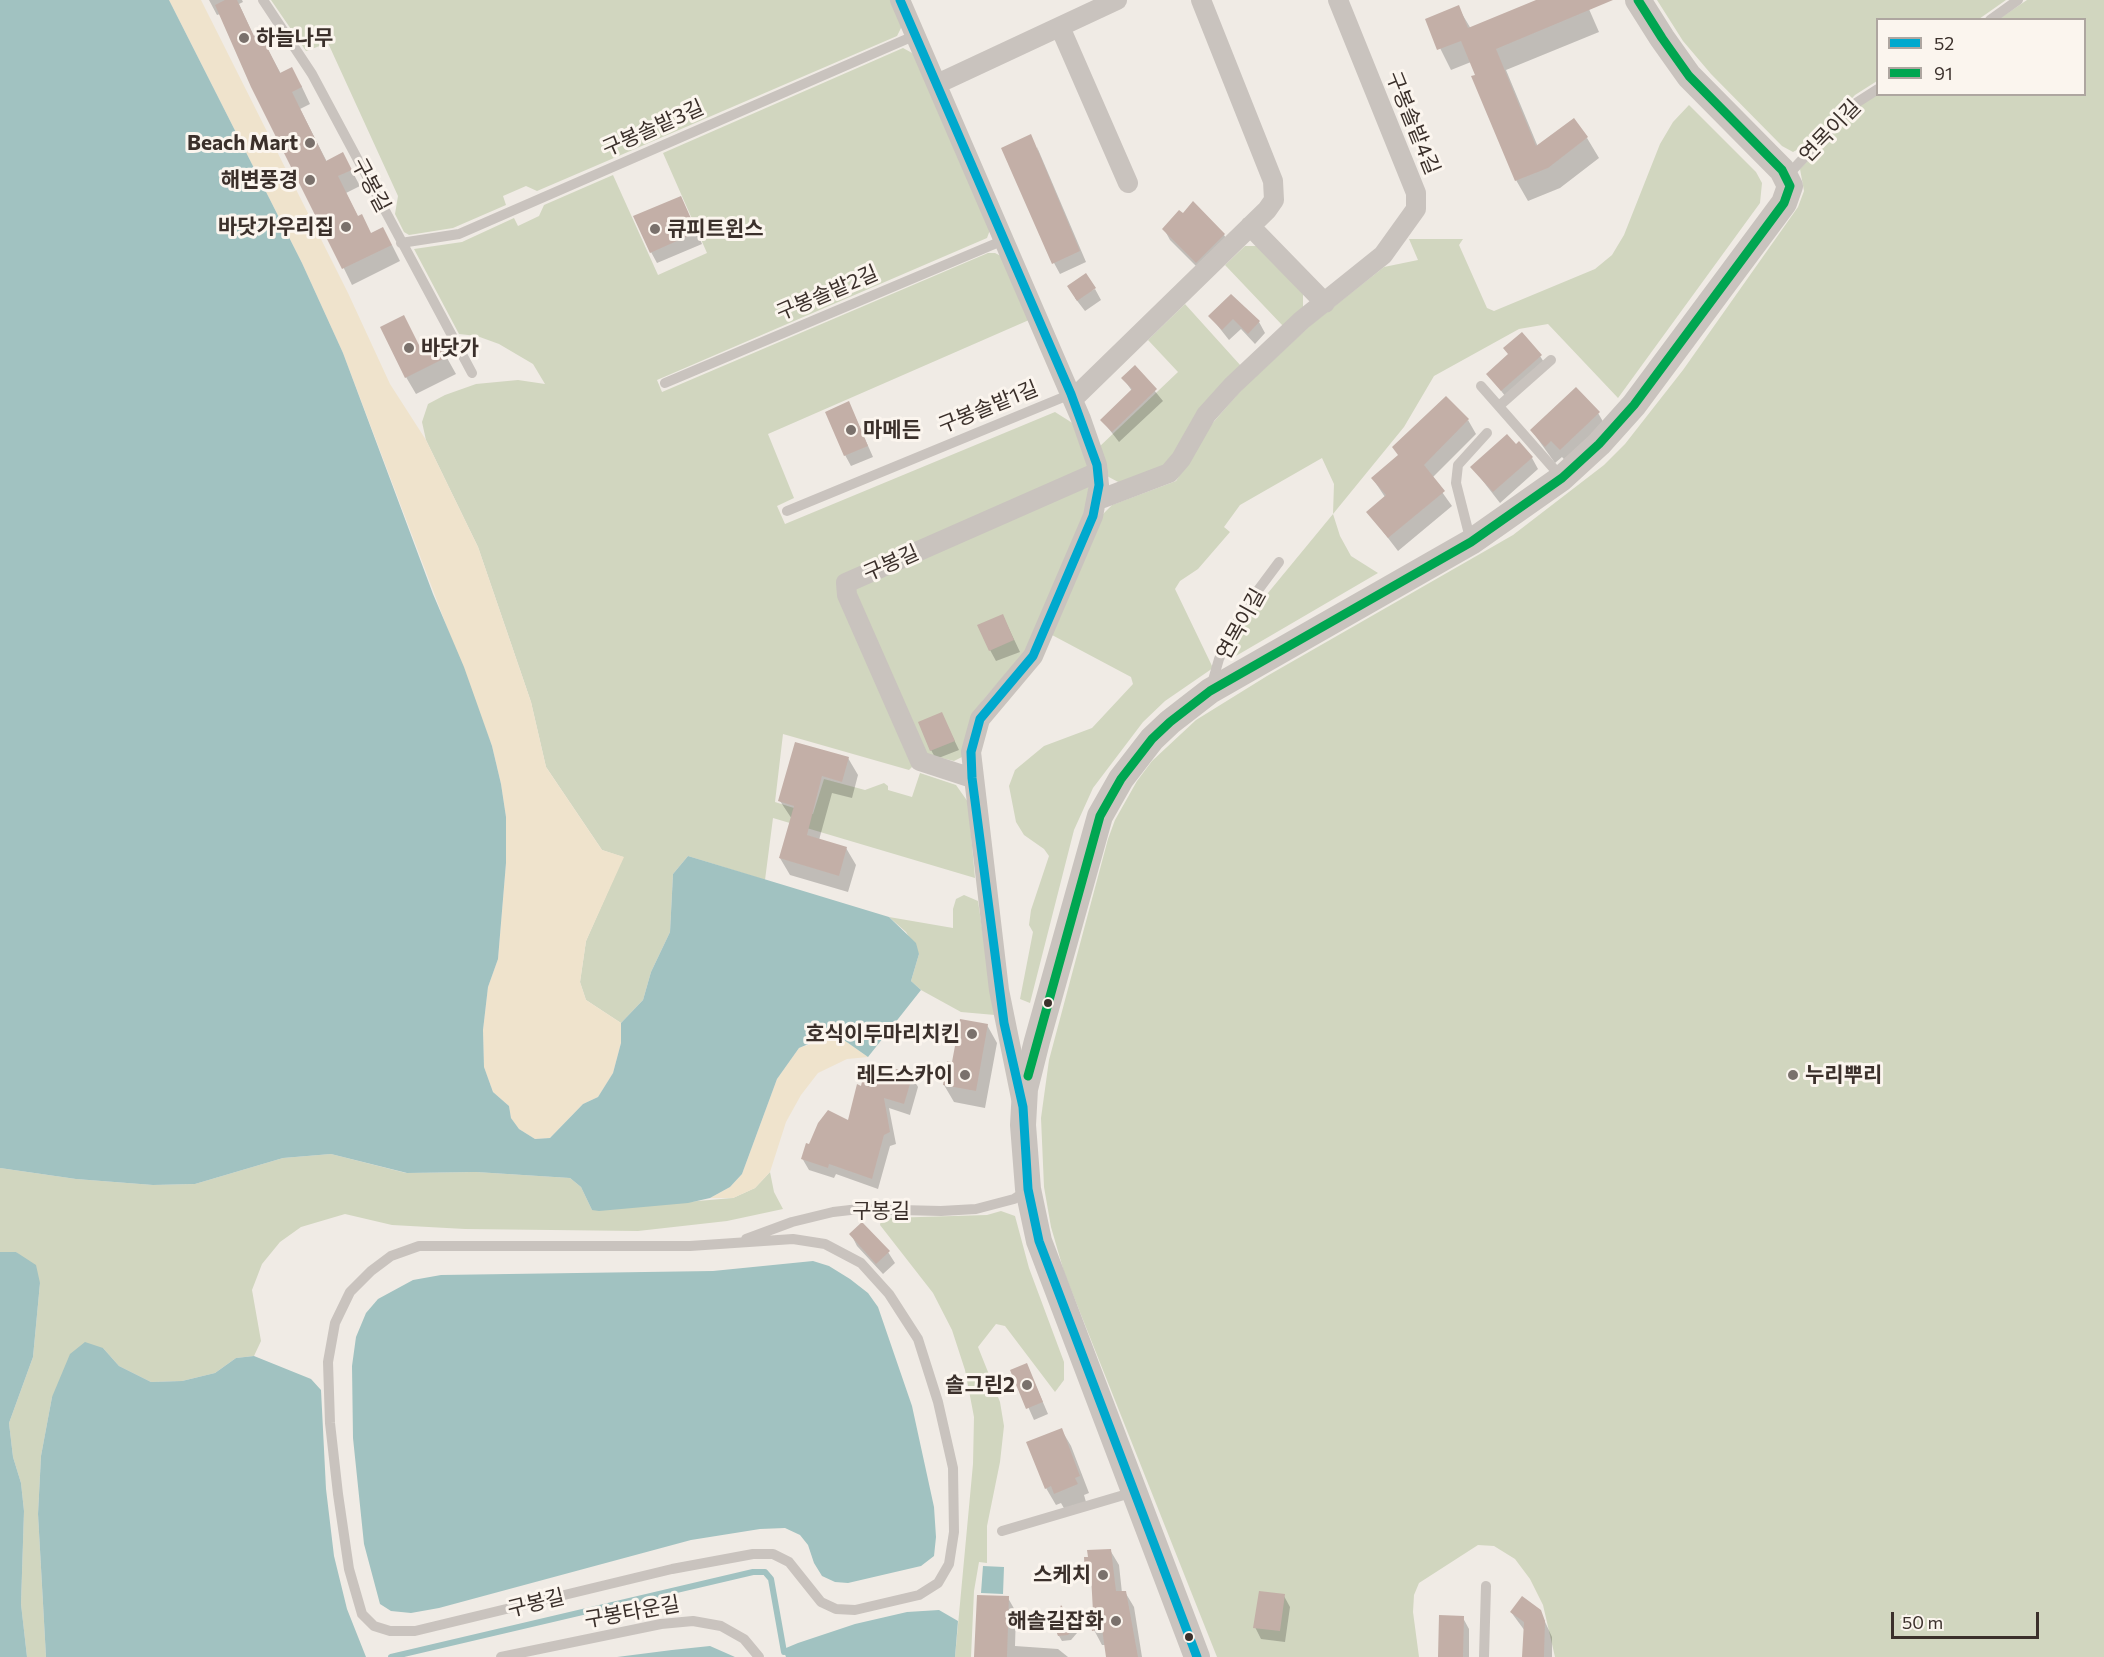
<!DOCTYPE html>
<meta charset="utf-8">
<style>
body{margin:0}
#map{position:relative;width:2104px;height:1657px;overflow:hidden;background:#f0ebe5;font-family:Commissioner,sans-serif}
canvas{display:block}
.legend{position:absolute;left:1876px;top:18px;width:210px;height:78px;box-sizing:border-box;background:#fbf5ee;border:2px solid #aea6a0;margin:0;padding:8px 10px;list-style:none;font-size:18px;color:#3b302b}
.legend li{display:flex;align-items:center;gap:12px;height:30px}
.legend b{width:30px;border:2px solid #aea6a0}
.scale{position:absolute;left:1891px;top:1612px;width:148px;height:27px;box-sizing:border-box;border:3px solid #3b302b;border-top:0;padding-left:8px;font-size:18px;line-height:21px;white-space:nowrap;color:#3b302b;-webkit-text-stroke:4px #fbf5ee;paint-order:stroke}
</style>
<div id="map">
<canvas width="2104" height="1657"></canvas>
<ul class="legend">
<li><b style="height:8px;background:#00a9ce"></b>52</li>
<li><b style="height:8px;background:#00a651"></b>91</li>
</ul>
<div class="scale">50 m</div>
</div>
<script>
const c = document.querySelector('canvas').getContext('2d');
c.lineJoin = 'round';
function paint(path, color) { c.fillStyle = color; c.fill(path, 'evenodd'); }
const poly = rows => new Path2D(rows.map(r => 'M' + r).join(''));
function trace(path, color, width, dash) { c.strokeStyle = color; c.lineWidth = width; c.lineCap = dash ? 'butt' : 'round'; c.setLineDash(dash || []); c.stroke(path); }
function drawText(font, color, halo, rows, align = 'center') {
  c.font = font + ' Commissioner,"Noto Sans KR",sans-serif'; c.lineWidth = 6; c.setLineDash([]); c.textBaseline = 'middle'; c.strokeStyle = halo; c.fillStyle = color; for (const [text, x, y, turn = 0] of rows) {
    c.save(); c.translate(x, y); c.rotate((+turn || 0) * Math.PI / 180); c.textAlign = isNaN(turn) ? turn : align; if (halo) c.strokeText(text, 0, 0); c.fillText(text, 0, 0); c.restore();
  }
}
paint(poly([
 [271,0,891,0,902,26,897,36,600,164,537,191,526,186,503,196,506,205,453,228,409,235,404,232,395,214,398,196,328,43,306,51],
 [1657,0,2006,0,1979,19,1878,20,1877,81,1855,95,1811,142,1793,152,1782,146,1711,74,1683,41],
 [2027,0,2104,0,2104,1657,1555,1657,1543,1605,1530,1579,1515,1559,1494,1546,1478,1545,1419,1583,1414,1595,1413,1612,1419,1657,1217,1657,1064,1272,1051,1227,1044,1187,1041,1118,1049,1060,1108,839,1115,820,1137,781,1152,761,1196,720,1267,676,1513,535,1604,465,1625,444,1683,370,1798,207,1804,191,1800,169,1863,101,1878,94,2084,94,2084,20,1999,19],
 [903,48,914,54,990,230,987,238,657,380,662,392,988,253,995,253,1001,256,1029,320,768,434,794,498,777,506,785,524,1055,412,1074,424,1090,473,1086,511,1026,651,983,700,971,718,964,756,954,761,925,754,909,770,783,734,775,802,813,814,824,779,865,790,884,783,888,786,888,790,912,797,920,773,956,785,968,802,975,878,773,818,765,880,688,856,673,874,670,932,651,972,643,1000,621,1023,586,1000,580,982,586,941,623,857,602,850,546,767,531,702,478,547,426,440,422,422,428,404,445,395,476,384,518,380,545,384,533,364,499,344,477,336,459,334,414,249,462,242,514,218,518,226,539,216,544,205,613,175,658,275,707,253,663,153],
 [1689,105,1756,172,1762,183,1760,203,1618,398,1548,324,1519,329,1434,376,1404,427,1333,514,1340,536,1351,556,1378,573,1229,660,1249,616,1333,514,1334,484,1322,458,1240,505,1224,527,1230,532,1198,569,1180,581,1175,589,1213,668,1165,701,1143,722,1093,788,1074,830,1030,1003,1020,999,1033,932,1029,925,1031,910,1049,856,1044,849,1024,835,1016,822,1009,786,1015,770,1044,746,1092,728,1133,684,1131,677,1052,635,1100,517,1112,505,1176,481,1210,426,1244,387,1313,323,1384,267,1418,260,1409,239,1463,239,1459,245,1487,308,1494,311,1595,269,1612,255,1624,235,1660,144,1673,122],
 [1245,246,1259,246,1303,294,1303,308,1283,326,1225,265],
 [1185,304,1241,366,1165,466,1120,483,1107,476,1098,448,1178,372,1148,340],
 [964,895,978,901,995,1015,961,1012,921,990,911,981,919,954,906,932,889,917,953,928,953,909,956,899],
 [331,1154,406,1173,476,1172,570,1178,581,1187,592,1210,733,1198,755,1188,770,1172,774,1192,783,1209,727,1221,638,1231,465,1229,392,1225,345,1214,301,1227,280,1242,262,1264,252,1290,261,1341,254,1356,236,1358,215,1373,182,1381,151,1382,119,1366,103,1348,52,1397,41,1456,38,1514,46,1657,27,1657,21,1604,24,1511,21,1483,13,1457,9,1423,33,1357,40,1283,16,1252,0,1252,0,1168,76,1179,153,1185,195,1184,283,1158],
 [1001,1211,1015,1216,1029,1268,1064,1362,1064,1380,1055,1392,1005,1326,996,1324,978,1347,1000,1402,1004,1426,1000,1462,987,1526,987,1563,979,1562,974,1591,971,1657,955,1657,973,1464,974,1417,965,1370,952,1330,933,1293,880,1225,881,1220,887,1218,987,1215]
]), '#d1d6bf');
paint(poly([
 [169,0,201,0,348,293,390,384,426,440,478,547,531,702,546,767,602,850,624,857,586,941,580,982,586,1000,621,1023,621,1043,613,1073,598,1097,583,1104,550,1138,535,1139,519,1129,511,1118,509,1106,493,1092,484,1067,483,1030,488,987,498,959,506,863,506,817,501,784,492,746,343,353,302,263],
 [829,1038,841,1038,868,1057,847,1059,818,1073,801,1095,786,1122,770,1172,755,1188,733,1198,710,1198,730,1187,742,1174,777,1079,799,1048]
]), '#efe3cc');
paint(poly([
 [0,0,169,0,302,263,343,353,433,594,464,667,492,746,501,784,506,817,506,863,498,959,488,987,483,1030,484,1067,493,1092,509,1106,511,1118,519,1129,535,1139,550,1138,583,1104,598,1097,613,1073,621,1043,621,1023,643,1000,651,972,670,932,673,874,688,856,889,917,916,943,919,954,911,981,921,990,868,1057,841,1038,818,1040,799,1048,777,1079,742,1174,730,1187,710,1198,688,1203,599,1211,592,1210,581,1187,570,1178,476,1172,407,1173,331,1154,283,1158,195,1184,153,1185,76,1179,0,1168],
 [0,1252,16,1252,36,1265,40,1283,33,1357,9,1423,13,1457,21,1483,24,1511,21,1604,27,1657,0,1657],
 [813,1261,829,1266,850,1279,868,1293,878,1307,912,1406,934,1507,936,1537,934,1556,921,1566,848,1583,835,1582,822,1576,814,1563,808,1545,800,1535,785,1528,760,1529,691,1540,439,1608,411,1613,391,1611,380,1604,364,1544,353,1438,352,1366,356,1337,366,1313,378,1299,413,1280,441,1275,713,1271],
 [85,1342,103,1348,119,1366,151,1382,182,1381,215,1373,236,1358,254,1356,311,1379,321,1390,326,1489,334,1556,347,1609,366,1657,46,1657,38,1514,41,1456,52,1397,70,1354],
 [983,1566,1004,1567,1003,1594,981,1593],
 [939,1610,958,1621,955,1657,786,1657,784,1652,786,1648,798,1643,855,1624,907,1612],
 [710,1646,735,1657,617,1657,672,1650]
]), '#a1c2c1');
paint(poly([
 [209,0,242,0,243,2,239,4,254,37,260,35,281,74,301,85,310,104,300,109,327,162,343,154,352,171,360,186,346,193,358,217,371,234,392,245,400,261,352,285,220,14,217,15],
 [1540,0,1585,0,1599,32,1506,70,1538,147,1587,138,1599,158,1560,188,1528,201,1516,180,1471,62,1451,70,1426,20,1458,7,1471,29],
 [1037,147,1086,262,1060,274,1054,263],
 [686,209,702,244,657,263,651,252],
 [1183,215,1224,235,1230,245,1202,272,1170,240,1164,229],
 [1095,289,1101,300,1085,311,1075,298],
 [1231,296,1259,322,1265,333,1255,344,1241,329,1229,340,1210,316],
 [437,340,456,374,416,394,406,377,420,349],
 [1505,349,1540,356,1547,367,1509,401,1488,374,1509,355],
 [1135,367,1163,401,1119,442,1102,420,1132,391,1123,378],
 [849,403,873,457,851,466,845,455],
 [1598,413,1608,430,1570,466,1562,457,1555,463,1532,431],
 [1468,420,1476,434,1432,478,1452,506,1398,551,1368,512,1385,497,1373,479],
 [1516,446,1532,458,1538,469,1500,503,1472,467],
 [1003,616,1020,652,996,661,990,650],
 [946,723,959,750,936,759,931,750],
 [848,758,858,775,852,798,832,793,819,840,846,848,856,865,848,892,790,875,780,858,792,819,780,801],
 [987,1025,997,1043,985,1108,954,1102,944,1085,953,1064],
 [912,1076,918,1087,910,1115,889,1108,896,1144,890,1146,878,1189,836,1174,834,1178,809,1170,802,1158,810,1145,849,1122,863,1088,894,1082],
 [851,1234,888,1252,895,1263,883,1274,857,1246],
 [1027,1365,1048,1414,1034,1420,1012,1371],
 [1061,1429,1071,1446,1089,1493,1084,1495,1086,1502,1065,1510,1061,1503,1056,1505,1046,1488],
 [1110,1550,1119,1565,1122,1593,1125,1592,1134,1607,1142,1657,1108,1657,1106,1645,1102,1645,1094,1630,1093,1587,1086,1575],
 [1284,1596,1290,1607,1285,1642,1261,1639,1255,1627],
 [1008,1598,1016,1612,1015,1646,1058,1649,1068,1657,976,1657],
 [1540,1611,1552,1637,1552,1657,1524,1657,1525,1631,1511,1612],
 [1087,1614,1089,1619,1071,1640,1062,1641,1059,1636,1068,1617],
 [1463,1618,1469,1629,1469,1657,1440,1657]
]), '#0003');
trace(poly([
 [391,1657,753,1572,765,1572,771,1579,784,1652]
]), '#a1c2c1', 6);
paint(poly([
 [225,0,237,0,254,36,260,33,280,73,292,67,302,87,292,92,326,161,343,152,352,170,338,176,358,216,362,214,371,233,383,227,392,245,342,269,251,87,215,5],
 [1536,0,1613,0,1496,49,1536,146,1574,118,1588,137,1548,168,1515,181,1471,76,1475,75,1461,41,1437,50,1425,19,1459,5,1468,28],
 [1031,134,1080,251,1052,264,1001,148],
 [681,196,697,232,650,253,633,216],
 [1193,201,1225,234,1196,263,1162,229,1179,210,1183,213],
 [1086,273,1096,288,1077,301,1067,286],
 [1231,294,1260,321,1248,334,1233,319,1222,330,1208,316],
 [404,315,420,347,438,338,447,357,405,378,380,327],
 [1522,332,1542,355,1501,391,1486,374,1508,354,1503,348],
 [1135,365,1157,389,1112,432,1100,420,1132,389,1121,378],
 [1576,387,1600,412,1560,450,1551,441,1545,447,1530,430],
 [1446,396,1469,419,1424,465,1445,491,1388,538,1366,512,1386,495,1371,478,1398,455,1392,447],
 [849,401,868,446,844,456,825,412],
 [1507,434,1516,444,1519,441,1533,457,1493,492,1470,467],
 [1003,614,1014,640,989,651,977,625],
 [942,712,955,741,930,751,918,722],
 [795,742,849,757,842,782,822,776,807,835,847,847,839,876,779,858,794,806,778,801],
 [960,1019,988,1024,976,1091,943,1085,947,1061,952,1062],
 [896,1069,913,1074,904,1104,884,1098,890,1132,884,1135,872,1179,829,1164,828,1168,801,1159,806,1143,809,1144,818,1123,828,1110,848,1120,857,1084,861,1086,864,1073,893,1080],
 [862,1222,890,1251,876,1264,849,1234],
 [1027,1363,1043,1402,1026,1409,1010,1370],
 [1062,1428,1080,1476,1075,1478,1078,1484,1054,1494,1051,1486,1045,1489,1026,1442],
 [1111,1549,1116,1591,1126,1591,1138,1657,1106,1657,1102,1629,1092,1631,1089,1612,1093,1612,1091,1575,1085,1575,1084,1557,1088,1557,1087,1550],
 [1259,1591,1285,1594,1280,1631,1253,1628],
 [977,1595,1009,1596,1007,1657,974,1657],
 [1522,1596,1541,1610,1545,1621,1544,1657,1522,1657,1524,1622,1510,1612],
 [1061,1605,1069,1616,1087,1613,1068,1635,1058,1636,1054,1625],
 [1439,1615,1464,1616,1463,1657,1438,1657]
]), '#c3afa7');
trace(poly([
 [263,0,312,74,472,373],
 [1990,20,2018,0],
 [1787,176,1853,105,1878,89],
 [401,243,459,234,916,35],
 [665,383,1004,240],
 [1481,386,1562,478],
 [1499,406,1551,360],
 [787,511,1071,394],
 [1471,542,1456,483,1458,465,1487,433],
 [1211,687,1219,659,1230,635,1244,609,1279,562],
 [746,1239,792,1222,833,1212,859,1209,941,1211,976,1209,1014,1199,1028,1190],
 [793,1239,825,1244,861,1263,889,1294,918,1339,938,1402,953,1468,954,1532,949,1564,938,1583,919,1595,855,1610,836,1609,821,1602,789,1562,773,1554,753,1554,672,1569,415,1631,390,1631,374,1626,362,1614,349,1569,338,1494,330,1423,328,1362,335,1323,350,1292,371,1271,391,1256,419,1246,690,1246,793,1239],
 [1002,1531,1134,1492],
 [501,1657,661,1624,693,1621,721,1626,744,1639,759,1657],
 [1484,1657,1486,1586]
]), '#c9c3be', 10);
trace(poly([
 [900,0,1081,419,1097,465,1099,485,1093,516,1033,656,980,719,971,752,999,990,1021,1098],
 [1060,27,1128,183],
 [937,84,1117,0],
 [1250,226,1325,303],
 [1073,399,1267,210,1274,200,1273,181,1201,0],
 [1098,500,1169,473,1181,459,1206,415,1233,385,1302,320,1383,255,1416,209,1416,193,1338,0],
 [972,778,920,761,847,595,846,583,1098,472]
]), '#c9c3be', 20);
trace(poly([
 [1197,1657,1039,1241,1028,1189,1023,1125,1025,1089,1037,1041,1100,816,1121,779,1152,739,1170,722,1210,691,1471,542,1562,478,1599,444,1634,405,1784,203,1790,186,1782,170,1689,76,1662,38,1638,0]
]), '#c9c3be', 26);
trace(poly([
 [900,0,1071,394,1097,465,1099,485,1093,516,1033,656,980,719,971,752,972,778,1004,1023,1023,1107,1028,1189,1039,1241,1197,1657]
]), '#00a9ce', 9);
trace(poly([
 [1028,1076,1100,816,1121,779,1152,739,1170,722,1210,691,1471,542,1562,478,1599,444,1634,405,1784,203,1790,186,1782,170,1689,76,1662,38,1638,0]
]), '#00a651', 9);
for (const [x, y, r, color] of [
 [244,38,6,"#7a716c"],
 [310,143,6,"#7a716c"],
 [310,180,6,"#7a716c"],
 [346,227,6,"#7a716c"],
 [655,229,6,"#7a716c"],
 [409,348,6,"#7a716c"],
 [851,430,6,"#7a716c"],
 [1048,1003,5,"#3b302b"],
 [972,1034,6,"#7a716c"],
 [965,1075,6,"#7a716c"],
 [1793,1075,6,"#7a716c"],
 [1027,1385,6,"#7a716c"],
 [1103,1575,6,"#7a716c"],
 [1116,1621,6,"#7a716c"],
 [1189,1637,5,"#3b302b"]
]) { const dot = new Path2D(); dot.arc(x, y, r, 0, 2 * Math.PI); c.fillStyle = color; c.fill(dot); trace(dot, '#fbf5ee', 2); }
drawText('bold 21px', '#3b302b', '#fbf5ee', [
 ["하늘나무",256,38,"left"],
 ["Beach Mart",298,143],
 ["해변풍경",298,180],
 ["바닷가우리집",334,227],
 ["큐피트윈스",667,229,"left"],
 ["바닷가",421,348,"left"],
 ["마메든",863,430,"left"],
 ["호식이두마리치킨",960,1034],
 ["레드스카이",953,1075],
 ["누리뿌리",1805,1075,"left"],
 ["솔그린2",1015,1385],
 ["스케치",1091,1575],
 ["해솔길잡화",1104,1621]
], 'right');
drawText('21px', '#3b302b', '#fbf5ee', [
 ["구봉솔밭4길",1413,123,68],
 ["구봉솔밭3길",653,128,-24],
 ["연목이길",1830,131,-46],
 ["구봉길",371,185,62],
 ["구봉솔밭2길",827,293,-23],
 ["구봉솔밭1길",988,407,-22],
 ["구봉길",891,563,-24],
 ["연목이길",1241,624,-61],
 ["구봉길",881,1211],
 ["구봉길",536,1603,-14],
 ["구봉타운길",632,1612,-10]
]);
</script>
